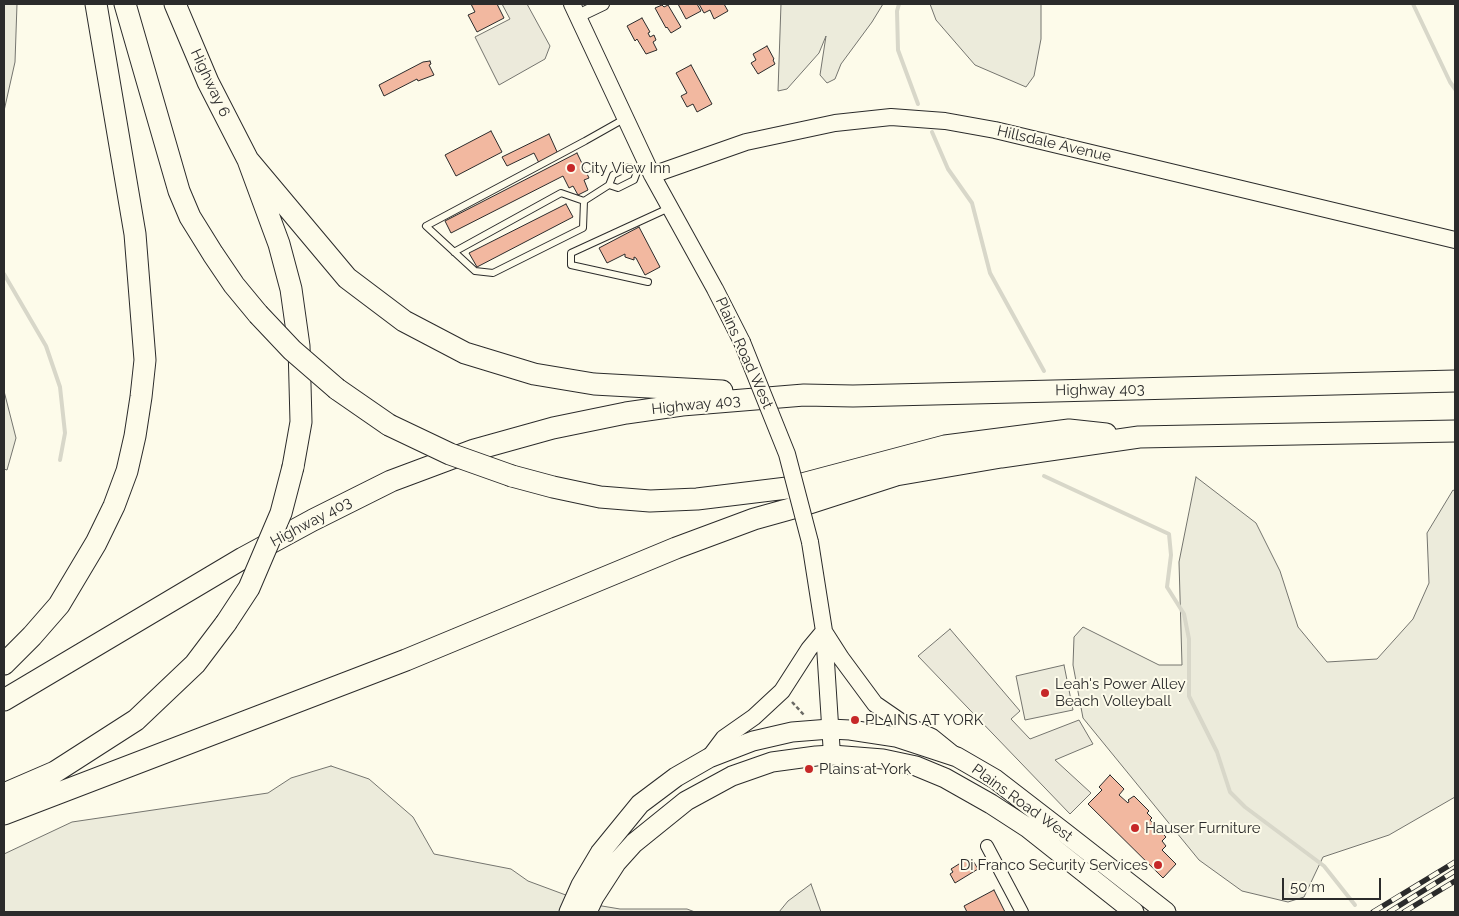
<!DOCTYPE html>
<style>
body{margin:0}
#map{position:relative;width:1459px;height:916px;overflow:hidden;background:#fdfbea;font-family:Raleway,sans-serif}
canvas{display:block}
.frame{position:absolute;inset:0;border:5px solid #2b2b2b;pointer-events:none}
.scale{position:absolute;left:1282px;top:878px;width:99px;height:22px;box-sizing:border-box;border:2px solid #2b2b2b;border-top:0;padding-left:6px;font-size:15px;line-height:18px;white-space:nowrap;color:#2b2b2b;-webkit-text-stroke:4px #fdfbea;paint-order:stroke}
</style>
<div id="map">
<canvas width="1459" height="916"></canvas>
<div class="frame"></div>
<div class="scale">50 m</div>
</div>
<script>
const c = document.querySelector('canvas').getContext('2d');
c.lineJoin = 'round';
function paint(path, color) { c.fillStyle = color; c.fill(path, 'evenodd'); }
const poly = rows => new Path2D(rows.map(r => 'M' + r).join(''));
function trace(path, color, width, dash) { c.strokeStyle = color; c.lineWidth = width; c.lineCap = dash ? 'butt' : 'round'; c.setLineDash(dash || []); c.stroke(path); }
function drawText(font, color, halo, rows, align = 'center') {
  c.font = font + ' Raleway,sans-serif'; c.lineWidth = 4; c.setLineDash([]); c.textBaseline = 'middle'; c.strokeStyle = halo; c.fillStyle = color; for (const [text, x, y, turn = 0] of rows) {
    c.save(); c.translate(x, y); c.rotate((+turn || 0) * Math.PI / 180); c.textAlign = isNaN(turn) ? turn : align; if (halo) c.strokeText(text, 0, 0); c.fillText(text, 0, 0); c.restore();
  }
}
const green = poly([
 [4,4,17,4,15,62,4,111,4,4],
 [781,4,883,4,872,22,841,64,835,79,827,83,820,75,826,36,819,53,787,89,778,91,781,4],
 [930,4,1041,4,1041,39,1034,76,1026,87,975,65,936,20,930,4],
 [4,391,16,438,7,470,4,469,4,391],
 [1196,477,1256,523,1280,571,1298,627,1327,662,1377,659,1413,619,1429,583,1427,533,1453,490,1455,491,1455,797,1389,835,1323,857,1304,897,1288,902,1242,891,1199,860,1083,718,1073,665,1074,637,1083,627,1159,665,1182,665,1179,562,1196,477],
 [1064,665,1073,710,1025,720,1016,676,1064,665],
 [331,766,369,779,413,817,434,854,511,869,528,881,590,904,620,909,687,909,695,912,4,912,4,854,72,822,268,793,291,778,331,766],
 [811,884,821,912,779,912,788,901,811,884]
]);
paint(green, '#ecebdb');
trace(green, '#74746e', 1);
const parking = poly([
 [502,4,527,4,550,46,545,59,499,85,475,37,510,19,502,4],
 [950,629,1020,711,1011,719,1030,739,1079,720,1093,744,1055,760,1091,793,1070,814,918,656,950,629]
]);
paint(parking, '#eceadb');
trace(parking, '#74746e', 1);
trace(poly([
 [899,4,897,11,898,50,918,104],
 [1413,4,1450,82,1455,89],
 [932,132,948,169,972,203,990,273,1044,371],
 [4,274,46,346,60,387,65,433,60,460],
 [1044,476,1169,534,1171,555,1167,587,1184,614,1189,639,1189,696,1217,752,1230,792,1245,807,1324,866,1355,905]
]), '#d8d7c9', 4);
const building = poly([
 [471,4,497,4,504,18,477,32,468,15,475,12,471,4],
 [678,4,697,4,701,11,686,19,678,4],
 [699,4,724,4,728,11,714,19,710,10,704,13,699,4],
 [662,5,664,7,668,5,681,27,671,33,667,27,666,28,655,8,662,5],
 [642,18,650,32,648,33,650,37,654,35,656,40,653,42,657,50,646,54,637,39,635,41,627,26,642,18],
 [767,46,774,59,773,60,775,64,758,74,751,63,756,60,753,54,767,46],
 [430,61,431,64,429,65,434,75,418,81,417,79,384,96,379,85,423,62,430,61],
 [691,65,712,104,697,112,693,104,687,107,681,96,687,93,676,73,691,65],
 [491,131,502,152,456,176,445,155,491,131],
 [549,134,558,154,539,163,534,153,507,166,502,157,549,134],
 [577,153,589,178,584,180,588,190,578,195,573,186,569,188,563,176,451,233,445,221,577,153],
 [566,204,573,217,477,267,469,253,566,204],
 [639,227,660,267,645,275,636,258,634,257,634,260,625,257,625,254,607,263,599,248,639,227],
 [1110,775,1124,789,1119,795,1128,803,1129,801,1128,800,1134,796,1149,811,1147,813,1152,818,1150,820,1166,837,1162,841,1166,846,1162,850,1176,864,1163,878,1088,804,1102,790,1099,787,1110,775],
 [967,859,969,862,972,859,978,869,955,883,950,874,953,872,951,869,967,859],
 [994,890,1005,912,967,912,964,906,994,890]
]);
paint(building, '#f2b8a0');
trace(building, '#2b2b2b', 1);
const lane = poly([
 [637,172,629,167,613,175,609,185,618,188,634,180,637,172,646,167],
 [609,185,584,201,583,228,493,273,475,271,426,226,585,141,624,119],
 [454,252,561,193,584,201],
 [648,282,571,265,571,253,669,208]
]);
const street = poly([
 [578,16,603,4],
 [987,846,1022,912]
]);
const secondary = poly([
 [572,4,652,175,715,289,742,342],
 [652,175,746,142,835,123,891,117,945,121,995,130,1455,240],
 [810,542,824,631,832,755],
 [825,633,841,658,875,704,904,724,932,737,953,754],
 [709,758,724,738,754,717,782,691,809,649,824,631]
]);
const primary = poly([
 [569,912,581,885,600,853,640,804,676,777,709,758,753,741,792,732,830,729,850,730,896,737,957,757,995,779,1065,833,1166,912],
 [587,912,594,897,616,863,634,843,686,801,732,776,772,762,816,756,832,755,883,759,916,766,945,778,991,804,1028,828,1134,912]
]);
const highway = poly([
 [125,4,179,191,190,217,213,254,234,285,258,314],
 [175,4,208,82,248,160,279,244,291,289,299,346,301,422,293,467],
 [248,160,347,278,404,321,465,353,534,374,594,384,722,391],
 [337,389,389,425],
 [512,476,553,487,600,497,650,501,697,499,787,488,945,446,1069,430,1106,434],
 [4,664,32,636,59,605,96,543,114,506,127,471,135,436,141,397,145,360,135,234,96,4],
 [4,700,243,558,313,520,391,481,474,450,553,428,626,413,682,405,804,395,853,396,1455,381],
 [4,794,55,772,136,720,195,664,226,623],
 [4,814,406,660,676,548,754,519,797,507,896,475,1001,457,1139,437,1455,431]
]);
trace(lane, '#2b2b2b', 8);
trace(street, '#2b2b2b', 14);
trace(secondary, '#2b2b2b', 18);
trace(primary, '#2b2b2b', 21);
trace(highway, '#2b2b2b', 23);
trace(poly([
 [792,702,804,715]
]), '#6a6964', 2.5, [4, 2.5]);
trace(lane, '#fdfbea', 6);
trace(street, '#fdfbea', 12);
trace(secondary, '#fdfbea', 16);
trace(primary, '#fdfbea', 19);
trace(highway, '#fdfbea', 21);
const rail = poly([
 [1373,912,1455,862],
 [1389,912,1455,871],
 [1404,912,1455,881]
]);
trace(rail, '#2b2b2b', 5.5);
trace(rail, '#fdfbea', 4, [11]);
const secondaryBridge = poly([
 [742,342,787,454,810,542]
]);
const highwayBridge = poly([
 [258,314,292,350,337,389],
 [389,425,450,454,512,476],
 [226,623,249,588,281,513,293,467]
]);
trace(secondaryBridge, '#2b2b2b', 18, []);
trace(highwayBridge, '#2b2b2b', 23, []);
trace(secondaryBridge, '#fdfbea', 16);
trace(highwayBridge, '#fdfbea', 21);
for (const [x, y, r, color] of [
 [571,168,5,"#c62828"],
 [1045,693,5,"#c62828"],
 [855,720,5,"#c62828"],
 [809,769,5,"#c62828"],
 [1135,828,5,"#c62828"],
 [1158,865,5,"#c62828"]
]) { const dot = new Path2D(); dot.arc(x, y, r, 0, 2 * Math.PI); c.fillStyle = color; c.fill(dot); trace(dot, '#fdfbea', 2); }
drawText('15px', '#2b2b2b', '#fdfbea', [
 ["Highway 6",210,83,65],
 ["Hillsdale Avenue",1054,144,13],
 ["Plains Road West",744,353,66],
 ["Highway 403",1100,390,-1],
 ["Highway 403",696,405,-6],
 ["Highway 403",311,522,-28],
 ["Plains Road West",1022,803,36]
]);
drawText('15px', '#2b2b2b', '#fdfbea', [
 ["City View Inn",581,168],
 ["Leah's Power Alley",1055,684],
 ["Beach Volleyball",1055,701],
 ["PLAINS AT YORK",865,720],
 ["Plains at York",819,769],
 ["Hauser Furniture",1145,828],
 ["Di Franco Security Services",1148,865,"right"]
], 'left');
</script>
